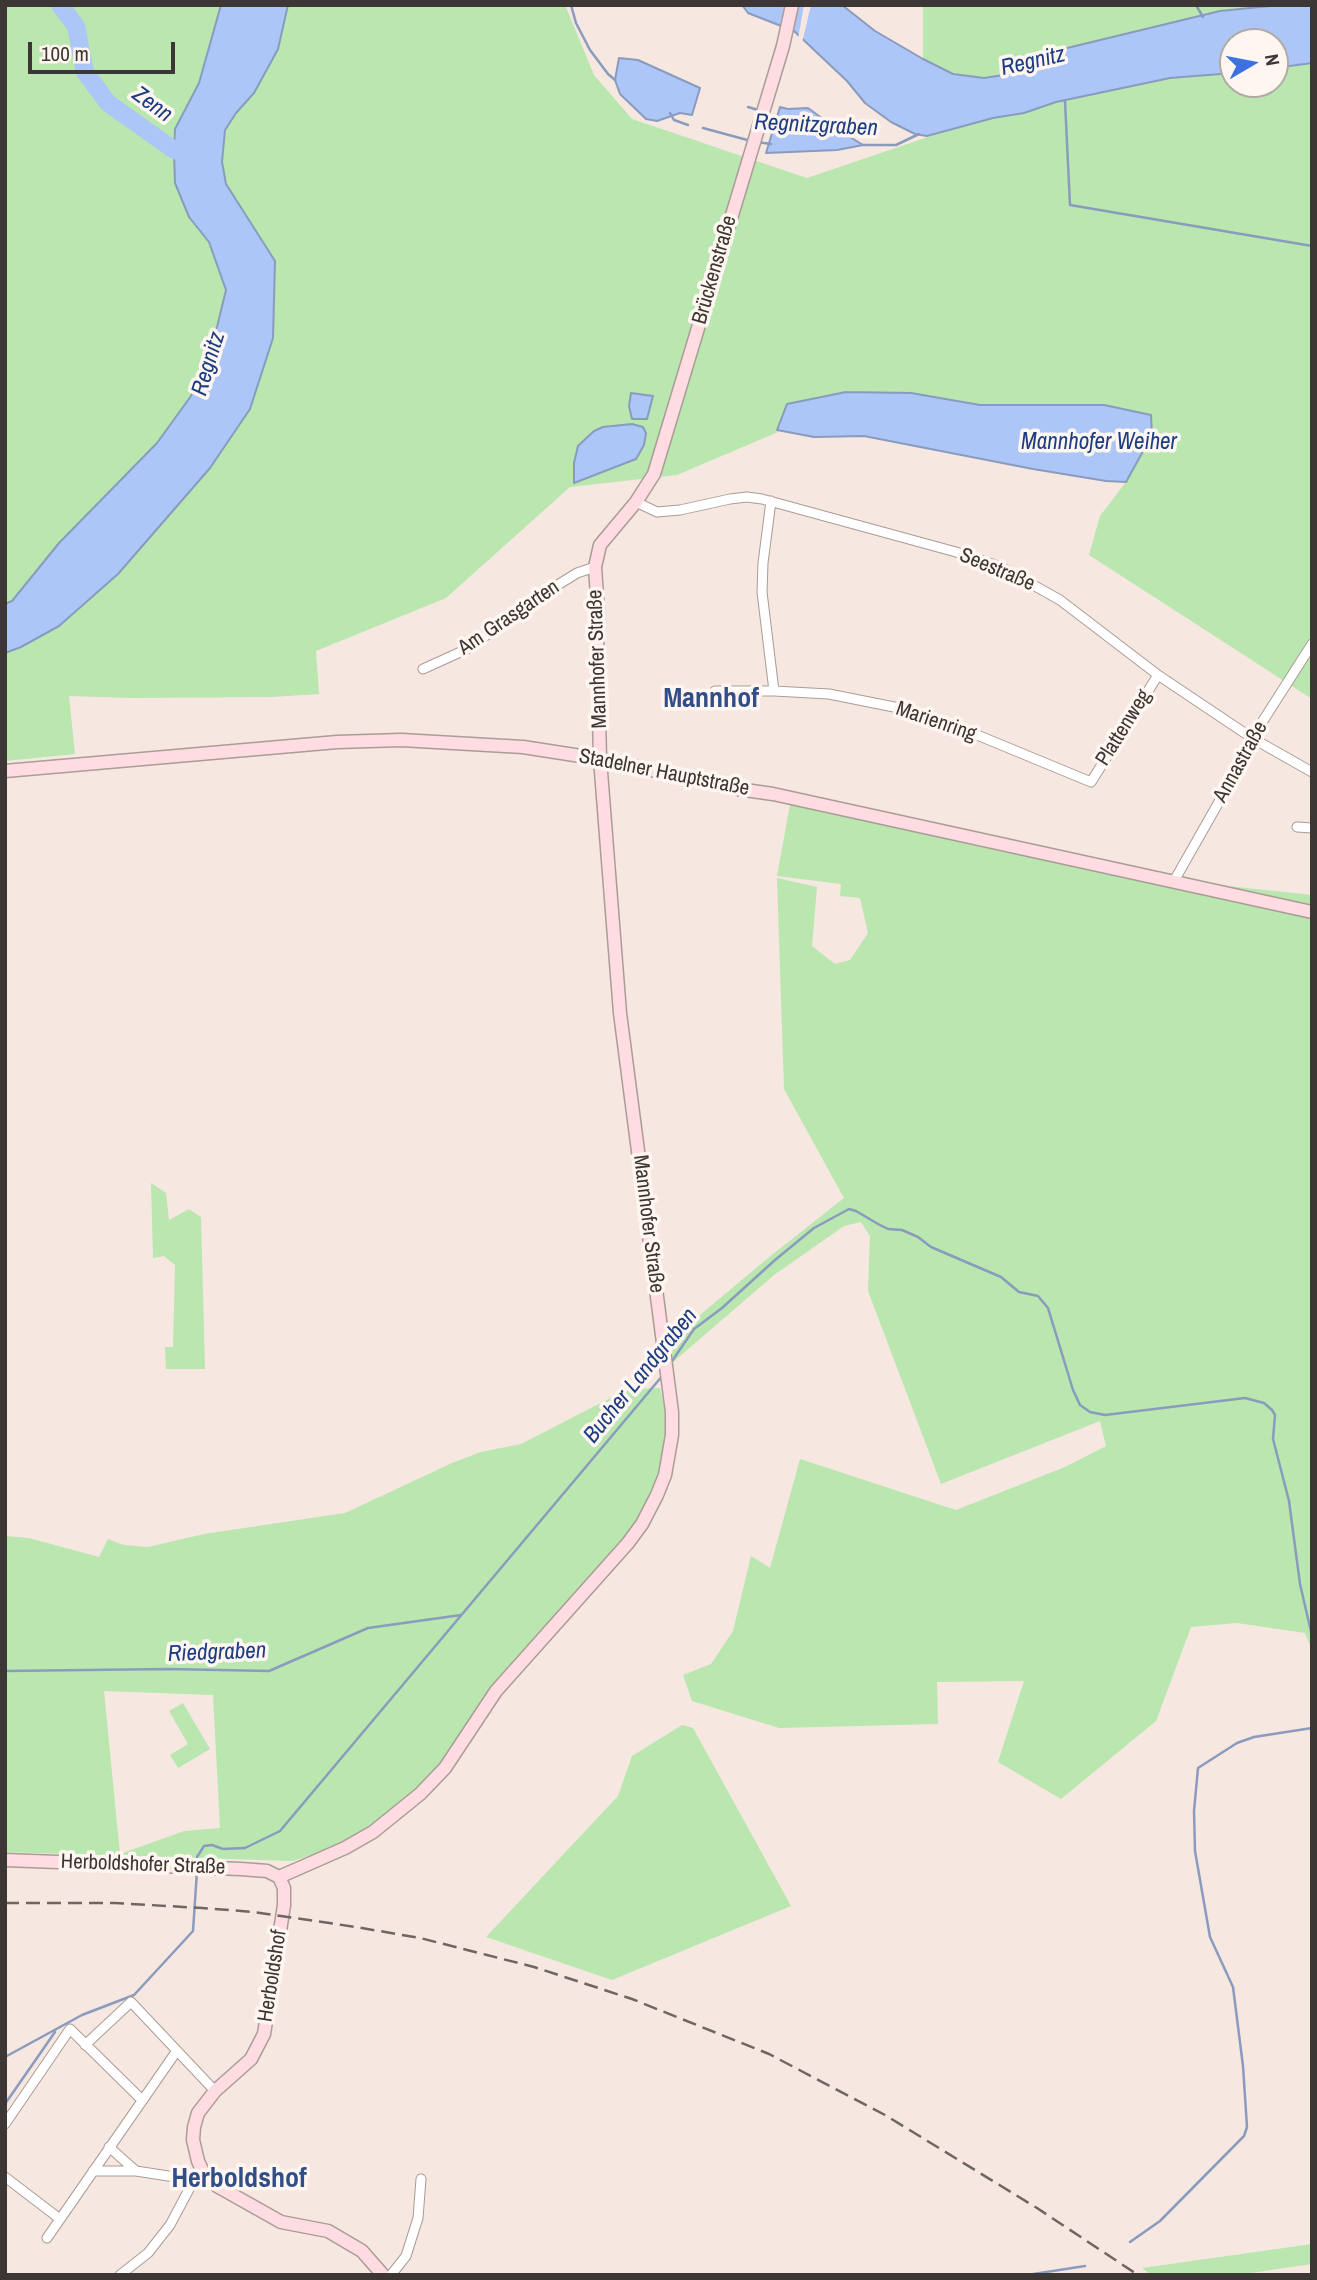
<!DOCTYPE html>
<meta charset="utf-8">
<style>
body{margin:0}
#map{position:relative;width:1317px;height:2280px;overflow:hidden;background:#f6e7e0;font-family:"Archivo Narrow",sans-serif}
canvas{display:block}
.frame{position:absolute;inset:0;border:7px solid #3c3734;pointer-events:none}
.north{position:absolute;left:1219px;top:28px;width:70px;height:70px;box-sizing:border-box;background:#fff6f1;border:2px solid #b1aaa5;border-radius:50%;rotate:80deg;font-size:19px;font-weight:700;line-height:28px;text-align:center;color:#3c3734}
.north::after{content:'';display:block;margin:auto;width:24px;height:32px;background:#3d71e1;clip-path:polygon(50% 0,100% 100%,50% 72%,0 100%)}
.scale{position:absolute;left:28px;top:42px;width:147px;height:32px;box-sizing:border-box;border:4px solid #3c3734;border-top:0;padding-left:9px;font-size:21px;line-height:24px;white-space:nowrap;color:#3c3734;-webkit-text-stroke:5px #fff6f1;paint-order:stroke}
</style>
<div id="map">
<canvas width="1317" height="2280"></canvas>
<div class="frame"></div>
<div class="north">N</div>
<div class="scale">100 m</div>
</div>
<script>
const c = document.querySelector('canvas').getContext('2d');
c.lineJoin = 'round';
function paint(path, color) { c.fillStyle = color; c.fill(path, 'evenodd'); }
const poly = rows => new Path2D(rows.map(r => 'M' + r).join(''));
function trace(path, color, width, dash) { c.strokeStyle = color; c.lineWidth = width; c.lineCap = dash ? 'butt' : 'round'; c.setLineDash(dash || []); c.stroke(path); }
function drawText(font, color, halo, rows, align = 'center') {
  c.font = font + ' "Archivo Narrow",sans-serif'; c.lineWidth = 7; c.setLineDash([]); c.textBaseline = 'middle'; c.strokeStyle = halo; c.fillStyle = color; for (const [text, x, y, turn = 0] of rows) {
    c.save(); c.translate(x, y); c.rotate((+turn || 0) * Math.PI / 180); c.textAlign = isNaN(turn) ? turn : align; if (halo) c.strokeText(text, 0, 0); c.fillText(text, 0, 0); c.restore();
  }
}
paint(poly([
 [5,5,565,5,594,75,632,119,807,178,931,136,993,118,1024,113,1056,102,1170,78,1233,73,1233,84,1275,84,1275,68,1312,63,1312,699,1089,555,1100,516,1126,482,1104,405,980,405,911,393,777,430,778,432,677,475,570,487,446,598,316,651,319,694,271,697,132,698,69,696,75,754,5,761],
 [923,5,1280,5,1220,11,1063,49,1037,67,1017,73,984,78,953,74,923,59],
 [791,799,1171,880,1312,895,1312,1650,1305,1633,1237,1623,1191,1627,1156,1721,1061,1799,998,1762,1024,1681,937,1682,938,1724,779,1728,692,1701,683,1675,711,1664,733,1631,751,1556,770,1568,800,1459,956,1510,1065,1467,1106,1446,1100,1421,941,1484,868,1291,870,1236,861,1222,844,1226,774,1275,672,1363,669,1341,768,1258,844,1198,784,1089,777,878,817,887,812,946,835,964,850,960,868,933,860,898,840,896,841,884,777,876],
 [151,1183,166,1193,169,1220,189,1209,201,1217,205,1369,166,1369,165,1347,173,1347,175,1265,164,1256,153,1258],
 [660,1388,666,1415,666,1451,657,1505,510,1676,452,1759,373,1834,293,1861,5,1852,5,1536,29,1538,99,1557,108,1539,124,1545,148,1547,204,1534,345,1513,452,1463,481,1452,521,1444,628,1389],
 [104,1691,213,1695,220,1828,184,1831,120,1854],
 [183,1703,210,1749,178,1768,170,1755,188,1744,169,1711],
 [682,1725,693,1728,791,1906,612,1980,486,1937,618,1796,632,1756],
 [1312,2244,1312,2264,1237,2275,1151,2275,1142,2268]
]), '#b9e7af');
const water = poly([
 [221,5,288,5,278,49,254,93,236,113,225,130,222,162,226,184,275,261,273,338,250,409,210,468,118,574,59,626,21,647,5,653,5,604,12,601,59,543,157,443,191,396,217,327,226,290,209,242,189,217,175,183,174,151,175,129,199,83,221,5],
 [742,5,842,5,875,31,923,59,953,74,984,78,1017,73,1037,67,1063,49,1220,11,1280,5,1312,5,1312,63,1275,68,1275,42,1233,42,1233,73,1170,78,1056,102,1024,113,993,118,927,136,915,134,891,122,865,103,847,81,794,31,748,13,742,5],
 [619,58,638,60,700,88,692,115,680,113,657,121,646,119,620,94,615,80,619,58],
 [780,107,788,109,808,108,834,127,863,145,837,150,766,153,780,107],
 [846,392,911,393,980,405,1104,405,1151,415,1152,435,1126,482,1106,481,1033,469,864,436,814,437,777,430,787,404,846,392],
 [631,393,653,396,647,419,632,419,629,406,631,393],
 [632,424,643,427,646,433,644,445,636,459,574,483,574,463,578,446,594,431,603,427,632,424]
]);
paint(water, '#acc6f8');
trace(water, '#8a9bbd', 2);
paint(poly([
 [804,5,811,5,802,43,798,39]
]), '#f6e7e0');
trace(poly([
 [571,5,576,23,590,50,608,74,615,80],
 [1196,5,1203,17],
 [1065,101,1070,205,1312,246],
 [748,107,758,110],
 [670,113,674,120,688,125],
 [703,128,751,141],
 [757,142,771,144],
 [862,145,896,145,919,134],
 [670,1364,694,1329,722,1308,775,1260,814,1228,849,1209,856,1211,878,1224,888,1229,902,1230,918,1237,931,1247,1001,1277,1019,1292,1038,1296,1048,1308,1073,1390,1080,1405,1090,1412,1105,1415,1245,1398,1264,1403,1272,1410,1275,1415,1273,1439,1289,1501,1300,1584,1312,1636],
 [5,1671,169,1669,269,1671,368,1628,461,1615],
 [197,1864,197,1857,204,1846,212,1845,223,1849,245,1848,280,1831,663,1375],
 [5,2057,82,2015,134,1995,193,1931,197,1871],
 [5,2104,55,2032],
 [1130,2242,1160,2221,1244,2136,1247,2127,1243,2066,1233,1987,1210,1937,1195,1851,1194,1811,1198,1768,1237,1743,1254,1737,1312,1728],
 [1027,2275,1085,2266]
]), '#8a9bbd', 2.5);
trace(poly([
 [60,5,76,26,85,72,108,103,174,150,194,156]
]), '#acc6f8', 18);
const street = poly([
 [771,501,763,563,762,592,774,691,829,694,899,708,953,725,1091,782,1158,675],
 [636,502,657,512,680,510,730,499,747,497,762,499,956,552,1001,567,1060,600,1158,675,1252,738,1312,772],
 [423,669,467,649,548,591,577,573,595,567],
 [715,691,774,691],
 [1297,827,1312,828],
 [1174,881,1220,800,1252,738,1312,644],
 [85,2045,131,2002,215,2091],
 [5,2124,70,2029,141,2099],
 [109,2147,136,2171],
 [93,2171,136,2171,194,2180],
 [5,2177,60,2219],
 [47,2238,176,2052],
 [120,2275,148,2253,170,2225,194,2180,203,2172],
 [391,2275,406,2256,418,2218,421,2179]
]);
const secondary = poly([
 [5,771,337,742,401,740,523,747,600,759,738,789,773,794,1312,912],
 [5,1860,241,1869,267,1871,279,1877],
 [279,1877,345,1848,373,1832,420,1794,445,1768,496,1691,628,1543,642,1524,657,1495,665,1475,672,1435,672,1412,620,1013,600,759,597,633,598,611,595,567,600,545,636,502,654,474,783,46,792,5],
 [279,1877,284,1888,284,1905,264,2034,251,2059,215,2091,198,2113,194,2127,193,2140,198,2161,203,2172,217,2186,281,2222,328,2231,362,2251,383,2275]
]);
trace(street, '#aa9c96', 11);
trace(secondary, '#aa9c96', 15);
trace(street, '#fff', 9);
trace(secondary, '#fedce2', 12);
trace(poly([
 [5,1903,115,1903,202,1908,254,1912,356,1927,420,1938,487,1955,534,1967,632,1999,769,2054,885,2115,1037,2208,1138,2275]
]), '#6e6662', 2.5, [14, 7]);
drawText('21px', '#3c3734', '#fff6f1', [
 ["Brückenstraße",715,270,-74],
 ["Seestraße",997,570,23],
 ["Am Grasgarten",509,618,-34],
 ["Mannhofer Straße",598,659,-92],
 ["Marienring",936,722,19],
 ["Plattenweg",1124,728,-58],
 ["Annastraße",1241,762,-61],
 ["Stadelner Hauptstraße",664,773,11],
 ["Mannhofer Straße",648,1224,83],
 ["Herboldshofer Straße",143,1865,2],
 ["Herboldshof",273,1976,-81]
]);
drawText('italic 23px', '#1d3d83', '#fff6f1', [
 ["Regnitz",1033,62,-13],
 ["Zenn",152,105,36],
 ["Regnitzgraben",816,126,3],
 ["Regnitz",209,364,-73],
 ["Mannhofer Weiher",1099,443],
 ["Bucher Landgraben",641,1376,-51],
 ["Riedgraben",217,1653,-2]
]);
drawText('bold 28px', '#324e87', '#fff6f1', [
 ["Mannhof",711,699],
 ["Herboldshof",239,2179]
]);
</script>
